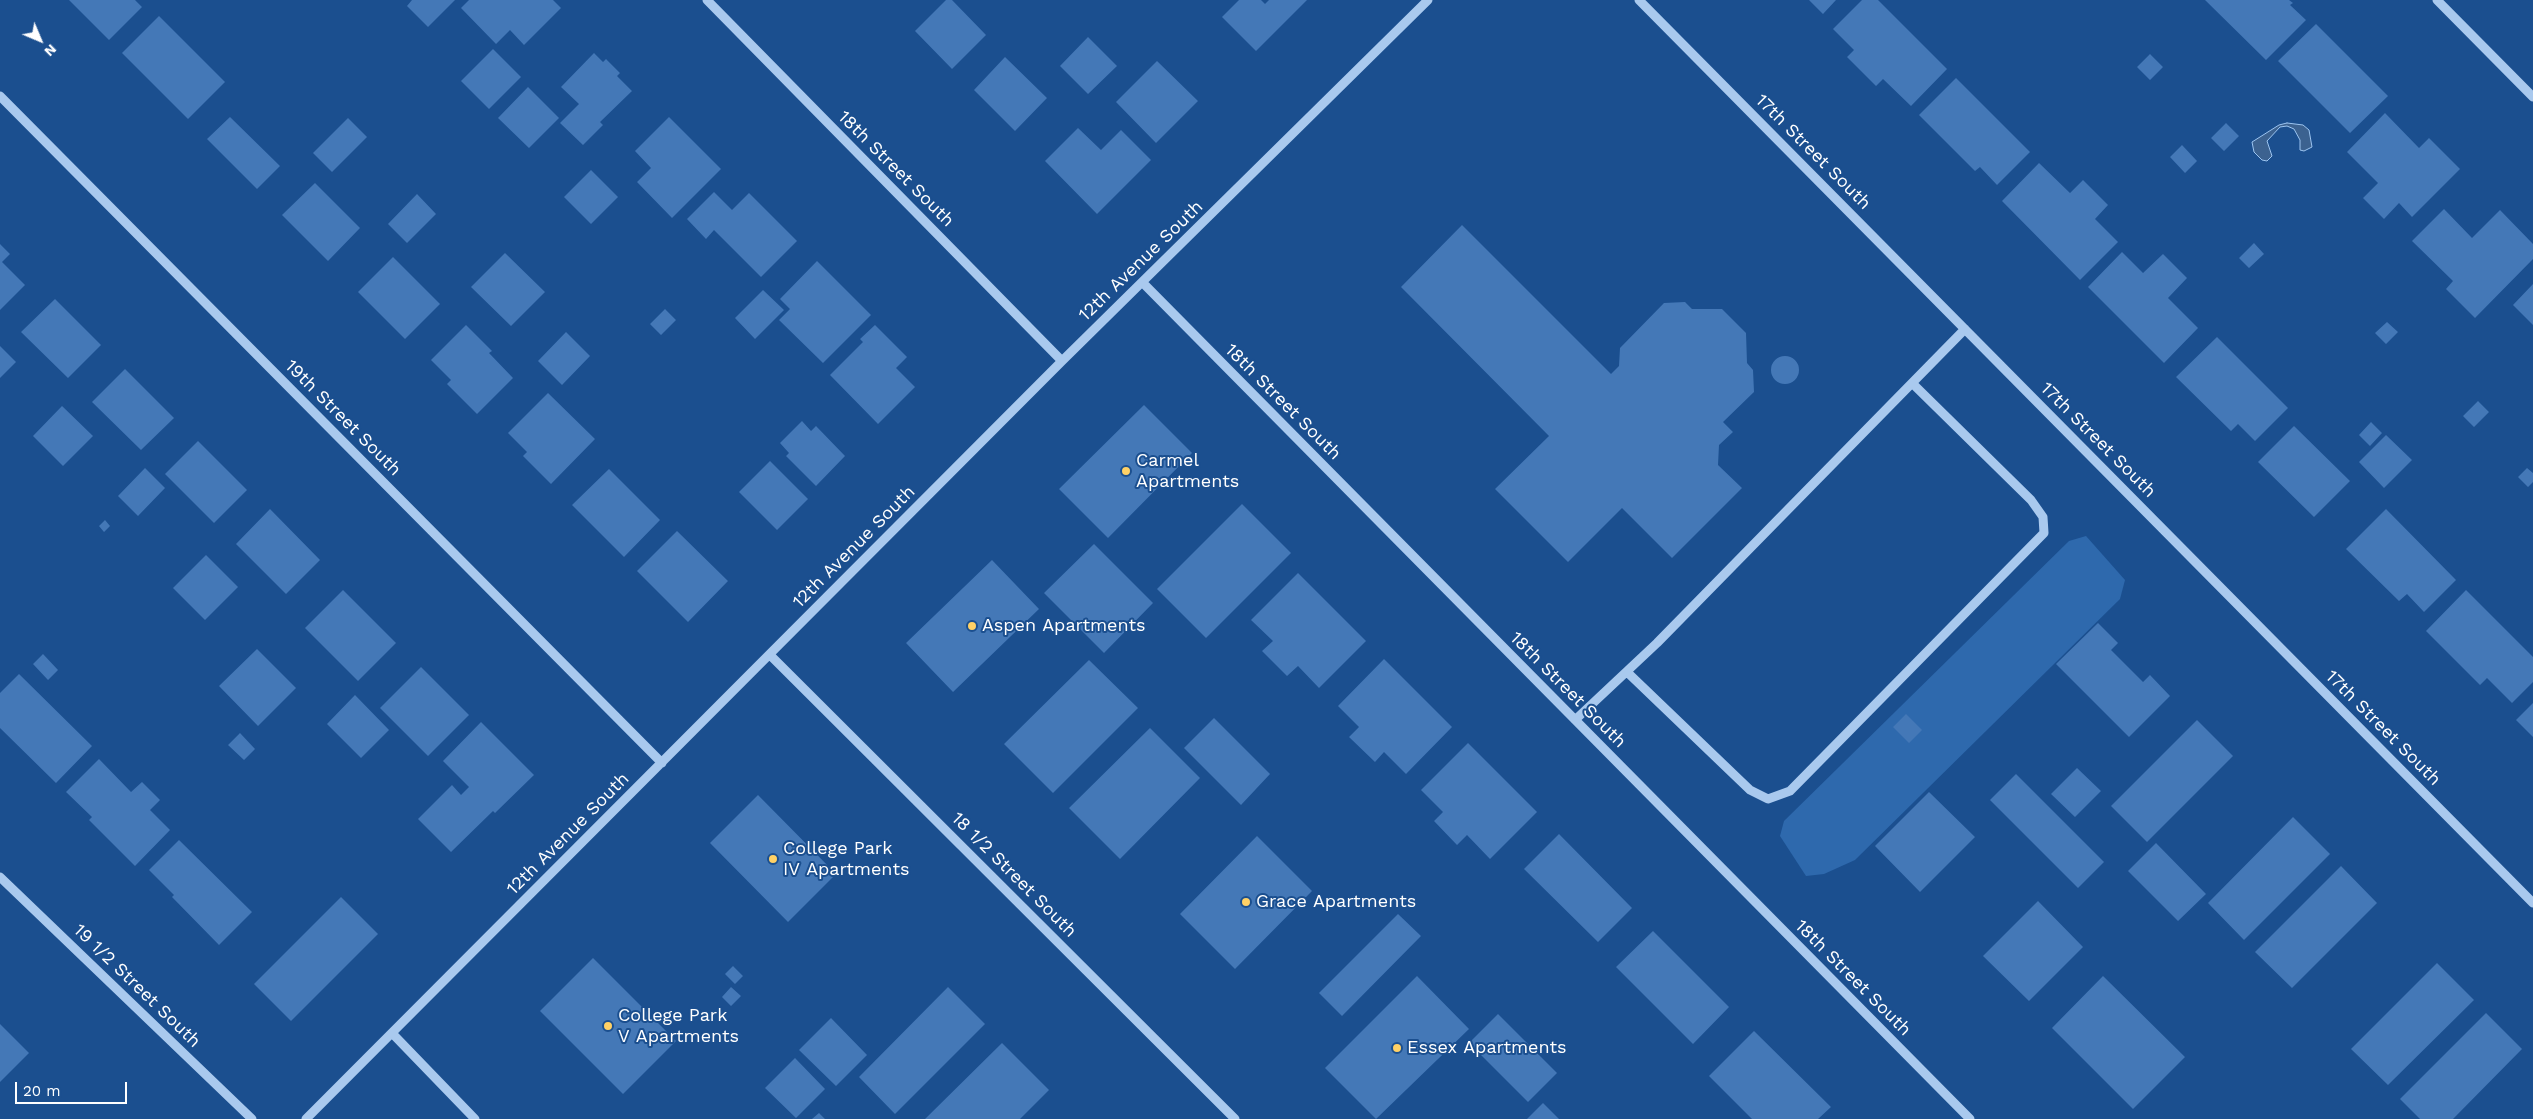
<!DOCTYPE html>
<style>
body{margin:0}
#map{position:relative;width:2533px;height:1119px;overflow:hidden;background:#1b4f8f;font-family:"Work Sans",sans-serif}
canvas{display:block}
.north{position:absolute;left:15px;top:15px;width:50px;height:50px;-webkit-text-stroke:4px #1b4f8f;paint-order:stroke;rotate:135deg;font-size:14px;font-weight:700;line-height:20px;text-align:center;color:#fff}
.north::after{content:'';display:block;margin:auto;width:18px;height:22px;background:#fff;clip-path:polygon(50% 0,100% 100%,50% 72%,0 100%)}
.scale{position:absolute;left:15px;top:1082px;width:112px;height:22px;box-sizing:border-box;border:2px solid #fff;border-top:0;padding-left:6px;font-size:15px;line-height:18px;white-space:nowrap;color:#fff;-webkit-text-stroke:4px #1b4f8f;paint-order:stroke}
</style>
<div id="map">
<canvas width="2533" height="1119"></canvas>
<div class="north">N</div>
<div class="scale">20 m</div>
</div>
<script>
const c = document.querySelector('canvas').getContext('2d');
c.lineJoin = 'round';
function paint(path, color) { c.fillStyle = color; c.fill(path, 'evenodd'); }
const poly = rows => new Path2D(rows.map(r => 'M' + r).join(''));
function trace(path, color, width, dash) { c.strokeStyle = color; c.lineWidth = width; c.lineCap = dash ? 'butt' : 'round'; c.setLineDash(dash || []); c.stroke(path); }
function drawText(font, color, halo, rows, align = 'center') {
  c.font = font + ' "Work Sans",sans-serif'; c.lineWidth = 4; c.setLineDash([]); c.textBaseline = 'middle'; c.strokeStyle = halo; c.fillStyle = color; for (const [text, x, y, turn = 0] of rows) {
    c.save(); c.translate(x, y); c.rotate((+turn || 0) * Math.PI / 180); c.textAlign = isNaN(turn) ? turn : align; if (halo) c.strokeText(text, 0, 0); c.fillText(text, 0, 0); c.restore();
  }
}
paint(poly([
 [2086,536,2125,580,2120,599,1855,860,1824,874,1806,876,1780,836,1784,821,2069,541]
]), '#2e69ad');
const water = poly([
 [2287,123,2303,125,2309,130,2312,147,2304,151,2300,150,2300,140,2294,129,2287,126,2280,127,2267,141,2272,156,2267,161,2262,160,2254,152,2252,142,2279,125,2287,123]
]);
paint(water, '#3c6290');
trace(water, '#9cc4f0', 1);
paint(poly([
 [69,0,135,0,142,7,109,40],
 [412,0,455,0,428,27,407,6],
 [469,0,553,0,561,8,524,45,510,30,496,44,461,8],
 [946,0,952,0,986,35,952,69,915,31],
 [1239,0,1261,0,1265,4,1269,0,1307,0,1256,51,1222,17],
 [1809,0,1836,0,1823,14],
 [1862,0,1878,0,1947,69,1911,106,1883,79,1876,86,1847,57,1854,50,1833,29],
 [2205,0,2289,0,2293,3,2290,5,2306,20,2266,60],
 [159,16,225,82,188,119,122,53],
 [2316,24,2388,96,2350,133,2278,61],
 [1088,37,1117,66,1088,94,1060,66],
 [493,49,521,77,489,109,461,81],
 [594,53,603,62,606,59,620,73,617,76,632,91,600,122,603,125,583,145,560,123,579,104,561,87],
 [2150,54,2163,67,2150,80,2137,67],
 [1005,57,1047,98,1015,131,974,90],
 [1157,61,1198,101,1156,143,1116,102],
 [1956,78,2030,152,1997,185,1980,167,1975,171,1919,115],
 [528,87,559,118,529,148,498,118],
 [2385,113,2419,148,2429,138,2460,169,2412,217,2399,203,2384,219,2363,198,2378,183,2347,152],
 [230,117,280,166,257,189,207,139],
 [669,117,721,169,672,218,637,182,651,168,635,151],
 [348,118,367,137,332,172,313,153],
 [2226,123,2239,136,2224,151,2211,138],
 [1078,128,1101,150,1121,130,1151,160,1097,214,1045,161],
 [2182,145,2197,161,2185,173,2170,157],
 [2039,163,2070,193,2083,180,2108,205,2095,219,2118,242,2080,280,2002,201],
 [591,170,618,197,591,224,564,197],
 [315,183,360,228,328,261,282,215],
 [714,192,732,210,749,193,797,241,761,277,714,230,706,239,687,219],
 [417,194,436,214,407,243,388,224],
 [2444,209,2472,238,2500,210,2533,244,2533,259,2475,318,2446,289,2453,281,2412,241],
 [1462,225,1611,374,1619,366,1620,348,1664,303,1685,302,1692,309,1722,309,1746,333,1747,363,1753,370,1754,392,1723,422,1733,432,1719,445,1718,465,1742,488,1672,558,1622,508,1568,562,1495,489,1549,436,1401,287],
 [2254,243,2264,254,2249,268,2239,258],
 [0,244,10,254,2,262,25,285,0,310],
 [2122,252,2143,273,2163,254,2187,278,2168,298,2198,328,2164,363,2088,287],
 [505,253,545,292,511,326,471,287],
 [393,257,440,304,405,339,358,292],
 [817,261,871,315,823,363,779,320,790,309,780,299],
 [2533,284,2533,325,2513,305],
 [763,290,784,310,755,339,735,318],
 [55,299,101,345,68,378,21,332],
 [665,309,676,320,661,335,650,324],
 [2387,322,2398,332,2386,344,2375,333],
 [466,325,492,351,489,353,513,378,477,414,447,384,451,380,431,360],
 [875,325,907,357,896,368,915,387,878,424,830,375,863,342,860,339],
 [566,332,590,356,562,385,538,361],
 [2217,337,2288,408,2255,441,2238,424,2231,431,2176,377],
 [0,346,16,362,0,378],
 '1771 370a14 14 0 1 1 28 0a14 14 0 1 1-28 0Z',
 [125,369,174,418,141,450,92,402],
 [548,393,595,439,551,484,523,456,527,452,508,433],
 [2478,401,2489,412,2474,427,2463,416],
 [1144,405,1192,453,1108,538,1059,489],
 [62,406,93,436,63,466,33,436],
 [802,421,811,431,816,426,845,456,816,486,786,456,789,453,780,443],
 [2371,422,2382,433,2370,446,2359,435],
 [2294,426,2350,481,2314,517,2258,462],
 [2386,435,2412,460,2384,488,2359,462],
 [198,441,247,490,214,523,165,474],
 [770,461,808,499,777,530,739,492],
 [145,468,165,488,138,516,118,496],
 [2527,468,2533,473,2533,482,2528,487,2518,477],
 [609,469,660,520,624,557,572,505],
 [1242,504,1291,553,1206,638,1157,589],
 [270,509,320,560,286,594,236,544],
 [2386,509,2456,580,2424,612,2407,594,2399,601,2346,549],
 [105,520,110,526,104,532,99,526],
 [677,531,728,581,688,622,637,571],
 [1094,544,1153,603,1104,653,1044,593],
 [206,555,238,587,205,620,173,588],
 [992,560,1039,609,953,692,906,643],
 [1298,573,1366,641,1319,688,1298,666,1287,676,1262,651,1273,641,1251,620],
 [343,590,396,643,358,681,305,628],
 [2466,590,2533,657,2533,682,2512,703,2487,678,2480,685,2426,631],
 [2098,623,2118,643,2111,650,2143,682,2150,675,2170,696,2129,737,2056,664],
 [257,649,296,688,258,726,219,686],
 [43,654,58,670,48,680,33,664],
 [1384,659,1452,727,1406,774,1384,752,1375,762,1349,737,1359,727,1338,706],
 [1089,660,1138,708,1053,793,1004,744],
 [421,667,469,715,428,756,380,708],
 [19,674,92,746,56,783,0,728,0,693],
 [355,695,389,730,361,758,327,724],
 [2533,703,2533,737,2516,720],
 [1906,714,1922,730,1909,743,1893,727],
 [1214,718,1270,774,1241,805,1184,748],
 [2197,720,2233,756,2147,842,2111,806],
 [481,722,534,775,495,813,493,811,451,852,418,819,452,785,461,795,469,787,443,761],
 [1150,728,1200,778,1120,859,1069,808],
 [240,733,255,749,244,760,228,745],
 [1468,743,1537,812,1490,859,1467,835,1457,845,1434,821,1443,812,1421,790],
 [99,759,131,792,142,782,160,800,150,810,170,830,135,866,89,820,92,817,66,792],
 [2077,768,2101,791,2075,817,2051,794],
 [2016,774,2104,862,2078,888,1990,800],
 [1929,792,1975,837,1920,892,1875,846],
 [758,795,836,874,788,922,710,843],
 [2293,817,2330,854,2244,940,2208,903],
 [1559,834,1632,908,1598,942,1524,869],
 [1257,836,1312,891,1235,969,1180,914],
 [179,840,252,912,219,945,172,897,174,895,149,870],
 [2156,843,2206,894,2178,921,2128,871],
 [2341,866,2377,903,2292,988,2255,952],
 [341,897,378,934,291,1021,254,984],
 [2038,901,2083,947,2029,1001,1983,956],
 [1398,914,1421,936,1342,1016,1319,993],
 [1653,931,1729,1007,1693,1044,1616,967],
 [593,958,676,1041,623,1094,540,1011],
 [2437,963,2474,1000,2388,1085,2351,1049],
 [733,966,743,976,735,984,725,974],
 [1417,976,1469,1029,1376,1119,1325,1068],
 [2103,976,2185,1057,2133,1109,2052,1028],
 [731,987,741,996,731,1006,722,997],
 [948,987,985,1024,895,1114,859,1077],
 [2486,1013,2522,1049,2453,1119,2420,1119,2400,1099],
 [1498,1014,1557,1073,1528,1102,1469,1043],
 [831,1018,867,1055,836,1086,799,1050],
 [0,1024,29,1053,0,1082],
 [1754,1031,1831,1107,1818,1119,1752,1119,1709,1076],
 [1002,1043,1049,1090,1020,1119,925,1119],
 [795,1058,825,1089,796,1118,765,1088],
 [1543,1103,1559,1119,1527,1119],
 [819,1113,825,1119,812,1119]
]), '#4478b7');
trace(poly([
 [707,0,1062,361],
 [1639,0,2533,903],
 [2437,0,2533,97],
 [0,96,662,763],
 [1143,283,1970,1119],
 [770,655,1235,1119],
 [1627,672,1750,790,1768,799,1790,791,2044,533,2043,517,2031,500,1912,383],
 [1575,720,1657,643,1965,329],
 [0,877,252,1119],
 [392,1033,475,1119],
 [306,1119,1062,361,1428,0]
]), '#a9c9ee', 9);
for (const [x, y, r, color] of [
 [1126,471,5,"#ffd166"],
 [972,626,5,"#ffd166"],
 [773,859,5,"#ffd166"],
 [1246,902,5,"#ffd166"],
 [608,1026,5,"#ffd166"],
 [1397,1048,5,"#ffd166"]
]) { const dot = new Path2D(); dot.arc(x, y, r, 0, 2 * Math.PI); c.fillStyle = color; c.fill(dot); trace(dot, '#1b4f8f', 2); }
drawText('18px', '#fff', '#1b4f8f', [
 ["17th Street South",1813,152,45],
 ["18th Street South",896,169,45],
 ["12th Avenue South",1141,261,-44],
 ["18th Street South",1283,402,45],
 ["19th Street South",343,418,45],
 ["17th Street South",2098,440,45],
 ["12th Avenue South",854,547,-45],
 ["18th Street South",1568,690,45],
 ["17th Street South",2383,728,45],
 ["12th Avenue South",568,834,-45],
 ["18 1/2 Street South",1014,875,45],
 ["18th Street South",1853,978,45],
 ["19 1/2 Street South",137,986,44]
]);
drawText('18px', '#fff', '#1b4f8f', [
 ["Carmel",1136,461],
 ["Apartments",1136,482],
 ["Aspen Apartments",982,626],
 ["College Park",783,849],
 ["IV Apartments",783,870],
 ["Grace Apartments",1256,902],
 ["College Park",618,1016],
 ["V Apartments",618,1037],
 ["Essex Apartments",1407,1048]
], 'left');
</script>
